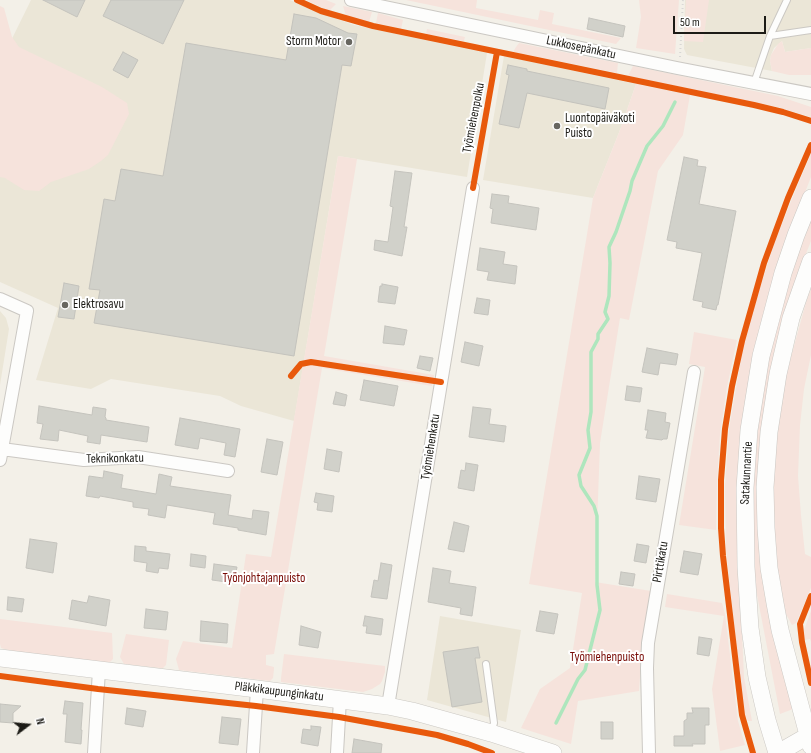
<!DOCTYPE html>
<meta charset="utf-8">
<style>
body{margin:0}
#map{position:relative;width:811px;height:753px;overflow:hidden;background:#f3f0e8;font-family:"Sofia Sans Condensed",sans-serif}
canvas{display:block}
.north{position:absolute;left:8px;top:705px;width:40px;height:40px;-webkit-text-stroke:3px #fff;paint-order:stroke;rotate:74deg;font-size:11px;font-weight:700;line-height:16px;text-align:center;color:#1c1b16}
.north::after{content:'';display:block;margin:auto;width:14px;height:18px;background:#1c1b16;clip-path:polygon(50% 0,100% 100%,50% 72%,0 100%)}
.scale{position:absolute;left:673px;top:16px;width:93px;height:18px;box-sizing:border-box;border:2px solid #1c1b16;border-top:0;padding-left:5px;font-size:12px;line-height:14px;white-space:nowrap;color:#1c1b16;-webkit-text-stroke:3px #fff;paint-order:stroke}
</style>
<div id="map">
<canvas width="811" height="753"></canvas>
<div class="north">N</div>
<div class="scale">50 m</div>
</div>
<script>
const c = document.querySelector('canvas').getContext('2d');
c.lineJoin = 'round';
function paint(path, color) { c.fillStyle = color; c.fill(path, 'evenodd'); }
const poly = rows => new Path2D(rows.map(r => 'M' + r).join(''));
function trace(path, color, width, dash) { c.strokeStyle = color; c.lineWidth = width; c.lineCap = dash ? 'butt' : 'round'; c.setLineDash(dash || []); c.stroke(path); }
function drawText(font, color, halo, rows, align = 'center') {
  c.font = font + ' "Sofia Sans Condensed",sans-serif'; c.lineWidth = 4; c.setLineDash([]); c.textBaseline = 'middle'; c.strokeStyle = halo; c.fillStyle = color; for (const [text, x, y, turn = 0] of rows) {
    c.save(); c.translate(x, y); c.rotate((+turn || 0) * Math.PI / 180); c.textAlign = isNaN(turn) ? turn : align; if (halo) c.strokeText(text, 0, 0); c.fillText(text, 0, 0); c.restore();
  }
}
paint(poly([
 [31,0,290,0,323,14,354,25,487,53,467,177,338,156,294,421,241,406,220,396,111,379,91,389,36,380,58,308,0,282,0,63],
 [685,0,811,0,811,48,785,52,782,41,774,48,771,55,770,61,772,71,687,55,684,49],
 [504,56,636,84,620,130,593,198,483,180],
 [0,311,6,318,9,329,0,385],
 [440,616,521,630,506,722,427,700]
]), '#ebe6d7');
paint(poly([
 [306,0,326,0,336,4,330,10,327,10],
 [406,0,477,0,476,8,538,20,540,10,554,13,552,24,621,38,616,44],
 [639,0,679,0,675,54,636,48,641,17],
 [686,0,709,0,703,42,684,41],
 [0,6,4,8,12,37,19,47,102,87,127,103,129,114,108,155,101,161,89,169,51,182,39,191,24,190,5,178,0,177],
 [343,6,372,12,369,22,346,16],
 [378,13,403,20,401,29,376,23],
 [427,29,465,37,464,41,426,34],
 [782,41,785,52,811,48,811,75,789,75,772,71,770,61,771,55,778,44],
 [519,43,618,63,617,73,513,52,516,47],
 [633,66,778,96,811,107,811,117,777,107,628,76],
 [636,84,690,95,683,135,658,171,629,320,620,318,600,443,595,582,651,591,642,648,639,691,578,701,571,744,521,728,540,689,570,668,582,593,529,584,593,198,620,130],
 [811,154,811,177,784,246,767,300,755,345,738,548,744,677,752,721,748,721,744,713,740,678,726,549,725,486,729,429,744,342,757,297,774,244,796,189],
 [338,156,357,159,324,356,434,375,432,386,322,368,274,654,266,655,266,665,274,667,274,669,273,678,270,681,179,670,176,659,183,641,232,648,246,554,271,557],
 [811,217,811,241,796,279,781,325,762,435,793,709,780,714,757,595,754,568,753,484,756,435,763,386,776,324,789,278],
 [811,289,811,355,804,389,800,425,798,476,801,515,805,554,811,557,811,588,796,623,792,625,786,614,781,602,776,563,772,512,773,448,786,375,807,299],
 [694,332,737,340,727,387,720,434,717,482,716,530,679,525,705,367,689,364],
 [667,594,722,603,725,614,738,721,745,745,720,751,712,689,724,616,665,607],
 [811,611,811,642,810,639,805,640,804,630],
 [0,619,112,633,113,659,110,662,108,663,12,651,1,648,0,644],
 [126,634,169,640,166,665,163,668,160,668,124,664,120,657],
 [284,654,385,666,385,672,382,681,380,684,372,689,363,692,281,682,281,678]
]), '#f6e3dc');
trace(poly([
 [556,723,578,679,585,670,600,610,597,585,597,516,594,506,581,486,579,475,590,448,588,430,591,412,591,352,598,339,598,334,608,319,605,312,609,296,610,263,609,247,616,232,630,191,632,181,647,146,663,126,675,102]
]), '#aee6bd', 3.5);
const building = poly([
 [43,0,85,0,77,17,43,0],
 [111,0,184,0,163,44,103,16,111,0],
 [294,14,316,18,348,33,357,34,351,66,342,65,294,356,94,323,100,290,89,289,104,199,115,201,121,169,163,176,186,43,286,60,294,14],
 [589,18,625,26,623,37,587,29,589,18],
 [123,52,138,60,128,78,113,70,123,52],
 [508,65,527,69,527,71,609,88,605,109,527,93,519,128,499,124,509,75,506,74,508,65],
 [684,157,698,160,697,166,706,167,699,204,736,211,718,305,717,305,716,310,702,307,703,302,693,300,702,253,676,248,677,242,667,240,684,157],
 [395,171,412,173,404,227,407,227,402,256,374,250,375,240,388,242,393,207,390,206,395,171],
 [492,194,509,196,508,203,539,208,536,230,491,223,493,209,490,208,492,194],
 [480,248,505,252,503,264,517,266,515,284,487,280,489,272,477,270,480,248],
 [64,283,79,286,74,319,58,317,64,283],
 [382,284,398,287,395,304,378,302,380,286,382,286,382,284],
 [477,298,490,300,488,315,474,313,477,298],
 [385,326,407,330,404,345,383,343,385,326],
 [465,342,483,346,479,366,461,362,465,342],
 [647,348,678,354,676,365,660,363,658,375,642,372,647,348],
 [420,356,433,358,430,371,417,368,420,356],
 [364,380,398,386,394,406,360,400,364,380],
 [627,386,642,388,640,402,625,400,627,386],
 [336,392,347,395,345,406,333,404,336,392],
 [39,406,92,415,93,407,106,409,105,417,106,418,106,420,149,427,147,442,101,435,100,444,87,442,88,436,59,430,58,441,40,439,43,424,37,423,39,406],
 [473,407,491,409,489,424,506,426,504,442,469,437,473,407],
 [648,410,666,413,665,422,670,423,667,439,663,439,662,440,646,438,648,430,645,430,648,410],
 [180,418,240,429,235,457,224,455,226,443,200,438,198,449,175,445,180,418],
 [267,439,283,442,277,475,261,472,267,439],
 [327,449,342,452,339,472,324,469,327,449],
 [466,463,478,465,474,491,458,488,461,470,465,471,466,463],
 [104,471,123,475,121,488,156,494,159,474,172,477,170,486,231,495,228,515,252,519,253,510,269,512,266,535,238,530,238,528,213,524,215,513,167,505,165,518,148,515,149,509,133,507,133,502,100,496,99,498,86,496,89,476,103,478,104,471],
 [639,476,660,479,656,502,636,499,639,476],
 [316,493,334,496,332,512,317,510,318,503,314,502,316,493],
 [454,522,469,526,464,552,448,549,454,522],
 [30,539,57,543,53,573,26,568,30,539],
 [637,544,649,546,646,563,634,561,637,544],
 [135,546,146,547,146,551,170,554,168,569,159,568,158,573,146,571,147,563,134,561,135,546],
 [684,551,702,554,698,575,680,572,684,551],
 [191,554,206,556,205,568,190,566,191,554],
 [381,563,392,565,387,599,371,597,374,580,378,581,381,563],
 [214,564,237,567,234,583,212,580,214,564],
 [433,568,451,571,449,583,476,587,472,616,460,614,461,608,428,602,433,568],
 [621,572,635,574,633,586,619,584,621,572],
 [89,596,110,600,106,626,69,619,72,600,87,603,89,596],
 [8,597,24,599,22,612,7,610,8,597],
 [146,609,168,612,166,630,144,628,146,609],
 [540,611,558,614,554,634,536,631,540,611],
 [365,616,383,619,381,635,366,633,367,626,363,626,365,616],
 [201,621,228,624,227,643,200,641,201,621],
 [301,626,321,632,318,648,299,645,301,626],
 [699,637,712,639,709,656,697,654,699,637],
 [478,647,480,658,475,658,482,702,452,707,443,652,478,647],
 [65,701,83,703,81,730,82,730,81,744,65,742,67,714,63,714,65,701],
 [0,704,21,706,13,713,13,723,0,722,0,704],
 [127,708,146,711,143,727,125,724,127,708],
 [692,708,709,708,709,725,705,725,705,744,692,744,693,746,674,746,674,736,684,736,684,721,687,719,687,713,693,713,692,708],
 [222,717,241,719,238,745,219,743,222,717],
 [601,722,613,722,613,739,601,739,601,722],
 [311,726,321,727,318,746,301,743,303,729,311,730,311,726],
 [354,739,382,744,381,753,352,753,354,739]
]);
paint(building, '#d1d1ca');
trace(building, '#c4c3bd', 1);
const lane = poly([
 [770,36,787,0],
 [754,83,770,36,811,30],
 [486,664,494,723,491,733]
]);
const street = poly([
 [351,0,677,68,811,94],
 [0,299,27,311,0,460],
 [2,449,84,460,138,457,228,471],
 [388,706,473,188],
 [94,753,99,670],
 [253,753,257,689],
 [337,753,340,699],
 [649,753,647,668,648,643,694,372]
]);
const secondary = poly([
 [811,261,791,318,778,374,769,432,765,487,766,528,769,568,775,603,780,630,811,746],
 [0,658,257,689,388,706,412,711,491,733,553,753],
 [777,753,767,720,757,677,750,628,746,567,745,488,749,430,761,356,783,273,796,235,811,198],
 [778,753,811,734]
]);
trace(lane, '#cbc8c3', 8);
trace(street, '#cbc8c3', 14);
trace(secondary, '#cbc8c3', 18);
trace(poly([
 [680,57,683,0]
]), '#d8d7d5', 2, [1, 3]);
trace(lane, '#fdfdfc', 6);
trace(street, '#fdfdfc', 12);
trace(secondary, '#fdfdfc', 17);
trace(poly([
 [297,0,321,11,373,26,754,105,783,112,811,121],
 [473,188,497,52],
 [291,376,301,364,311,362,441,382],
 [811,596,800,624,802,642,811,683],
 [0,676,98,689,256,706,339,717,437,735,468,744,492,753],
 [753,753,742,715,723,556,721,528,721,480,725,429,732,386,742,341,764,263,788,198,811,145]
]), '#e8590c', 6);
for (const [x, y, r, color] of [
 [349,42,4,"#676660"],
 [557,126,4,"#676660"],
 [65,305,4,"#676660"]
]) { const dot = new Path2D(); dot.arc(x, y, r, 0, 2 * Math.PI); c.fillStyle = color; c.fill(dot); trace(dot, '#fff', 1.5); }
drawText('13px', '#1c1b16', '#fff', [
 ["Storm Motor",341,42,"right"],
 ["Luontopäiväkoti",565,119],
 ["Puisto",565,134],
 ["Elektrosavu",73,305]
], 'left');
drawText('13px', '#1c1b16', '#fff', [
 ["Lukkosepänkatu",581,48,12],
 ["Työmiehenpolku",474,118,-79],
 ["Työmiehenkatu",431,447,-81],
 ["Teknikonkatu",115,459,-1],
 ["Satakunnantie",747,473,-87],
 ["Pirttikatu",661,562,-80],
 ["Pläkkikaupunginkatu",279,692,7]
]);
drawText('13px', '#780a05', '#fff', [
 ["Työnjohtajanpuisto",264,579],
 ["Työmiehenpuisto",607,658]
]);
</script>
